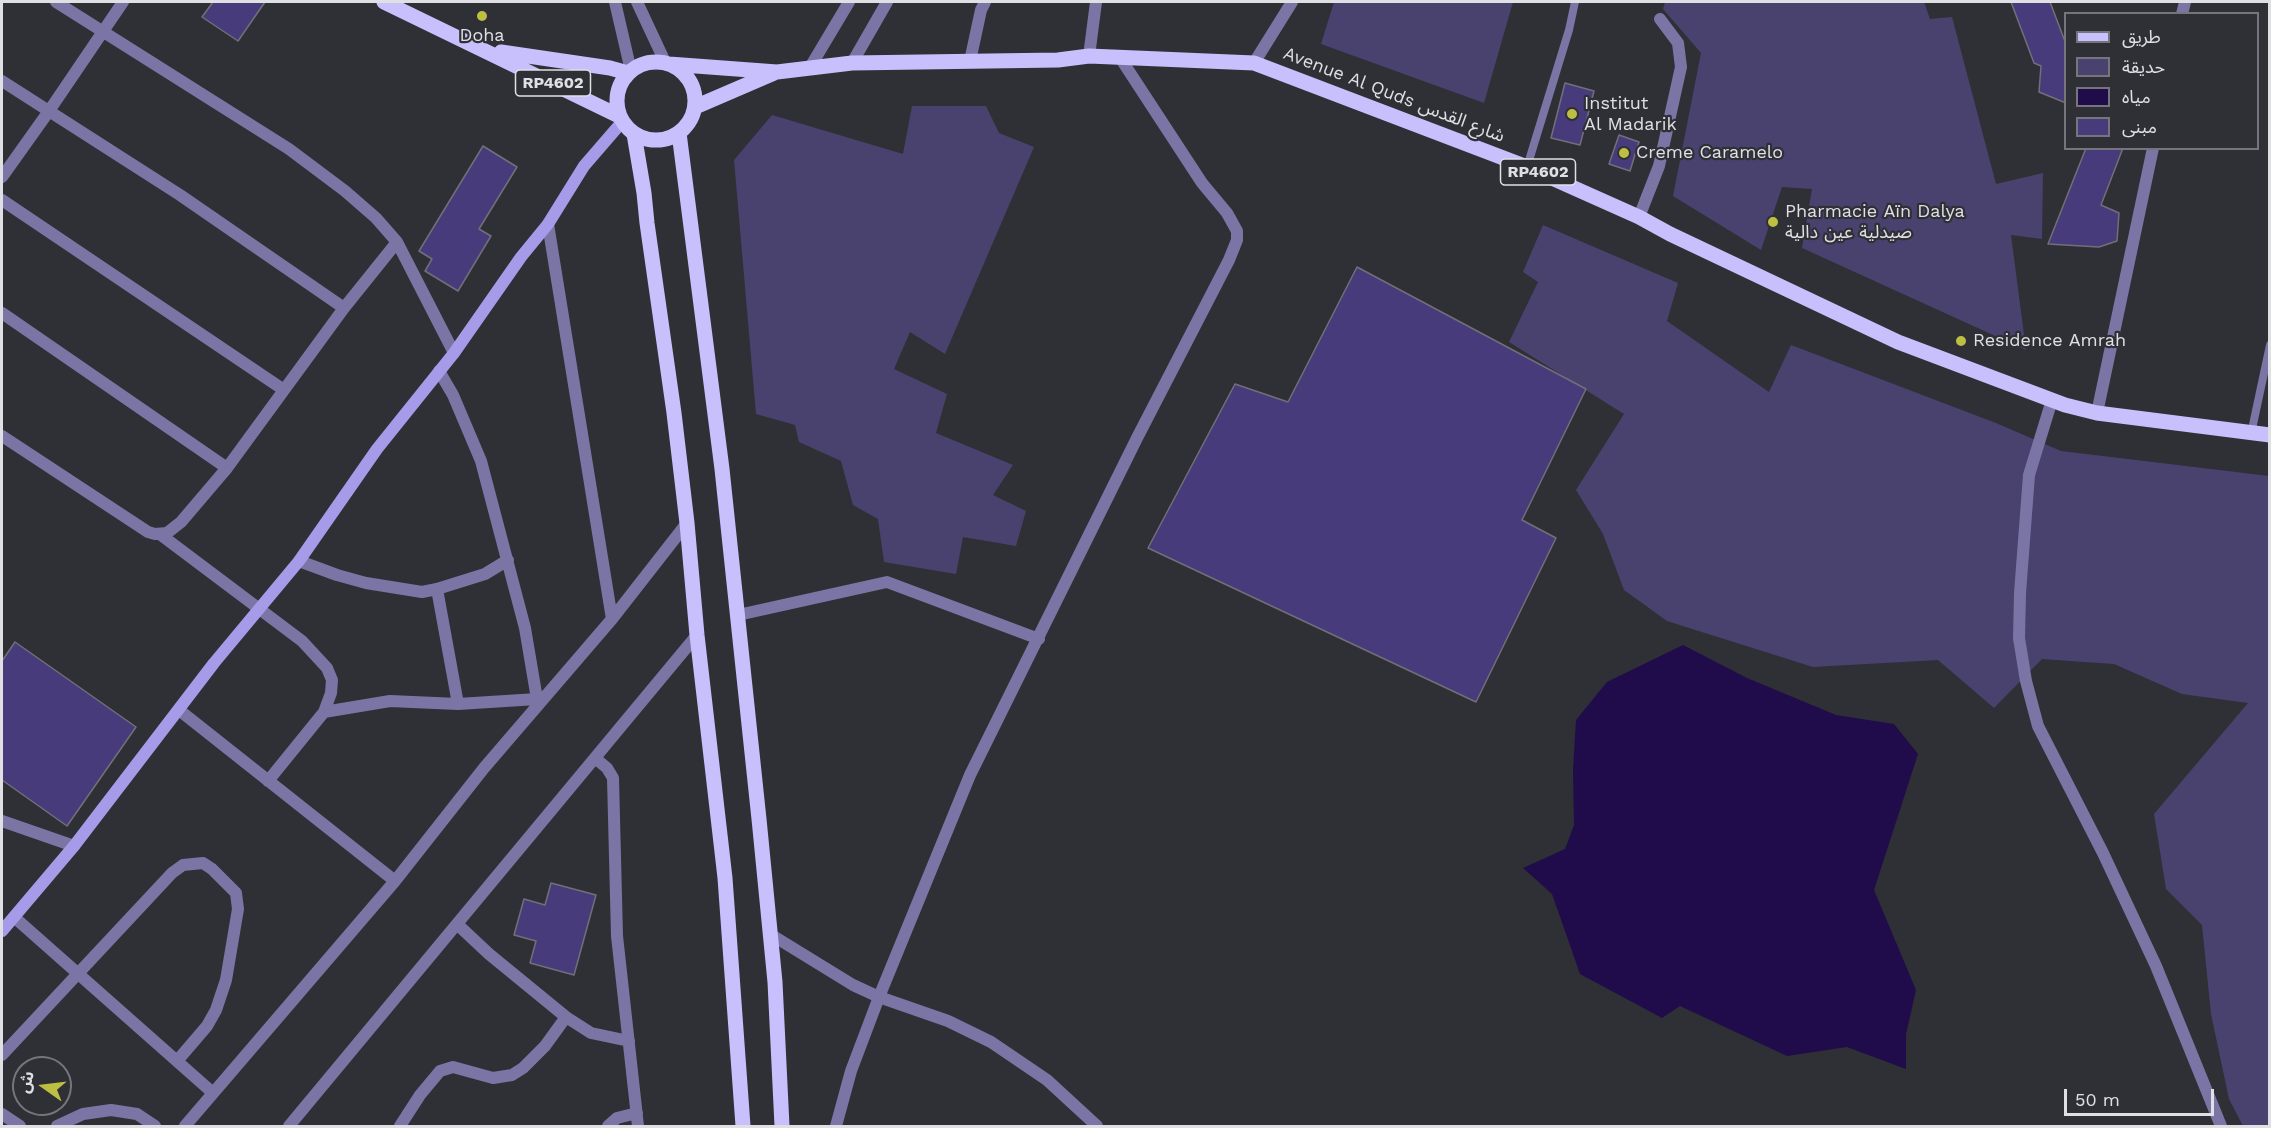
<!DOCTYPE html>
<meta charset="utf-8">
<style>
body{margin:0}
#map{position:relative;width:2271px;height:1128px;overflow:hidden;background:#2f2f36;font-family:"Work Sans","Noto Sans Arabic",sans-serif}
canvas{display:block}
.frame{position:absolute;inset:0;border:3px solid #e0dfe4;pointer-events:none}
.legend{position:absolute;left:2064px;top:12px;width:195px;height:138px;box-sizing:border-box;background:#2f2f36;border:2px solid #76757c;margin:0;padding:8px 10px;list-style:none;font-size:18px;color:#e0dfe4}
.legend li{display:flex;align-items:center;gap:12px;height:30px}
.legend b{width:30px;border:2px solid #76757c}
.north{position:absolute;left:12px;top:1056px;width:60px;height:60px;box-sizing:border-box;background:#2f2f36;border:2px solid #76757c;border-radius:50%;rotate:284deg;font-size:16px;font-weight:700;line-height:24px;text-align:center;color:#e0dfe4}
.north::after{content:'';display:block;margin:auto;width:21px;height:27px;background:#bdbf43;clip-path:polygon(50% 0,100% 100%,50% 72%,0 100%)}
.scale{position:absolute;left:2064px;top:1089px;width:150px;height:27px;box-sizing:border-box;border:3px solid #e0dfe4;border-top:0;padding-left:8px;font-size:18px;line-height:21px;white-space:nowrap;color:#e0dfe4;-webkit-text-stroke:4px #2f2f36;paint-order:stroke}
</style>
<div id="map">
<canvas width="2271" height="1128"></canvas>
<div class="frame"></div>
<ul class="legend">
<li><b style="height:8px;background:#c7c0fc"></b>طريق</li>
<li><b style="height:16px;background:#49426f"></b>حديقة</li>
<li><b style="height:16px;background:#200c4a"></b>مياه</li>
<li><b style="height:16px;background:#483b7b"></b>مبنى</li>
</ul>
<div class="north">ش</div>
<div class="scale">50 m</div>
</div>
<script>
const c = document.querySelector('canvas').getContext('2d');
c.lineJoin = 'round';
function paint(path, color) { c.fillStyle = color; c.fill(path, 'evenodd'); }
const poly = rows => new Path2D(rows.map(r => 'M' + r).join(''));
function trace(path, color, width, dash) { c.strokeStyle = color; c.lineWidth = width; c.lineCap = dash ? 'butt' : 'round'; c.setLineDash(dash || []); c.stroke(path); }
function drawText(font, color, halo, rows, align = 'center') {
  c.font = font + ' "Work Sans","Noto Sans Arabic",sans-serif'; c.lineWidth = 4.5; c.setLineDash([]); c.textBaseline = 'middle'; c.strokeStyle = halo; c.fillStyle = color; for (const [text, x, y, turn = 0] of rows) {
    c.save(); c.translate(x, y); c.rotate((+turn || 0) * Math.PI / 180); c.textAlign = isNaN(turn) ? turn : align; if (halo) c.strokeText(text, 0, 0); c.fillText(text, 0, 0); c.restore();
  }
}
paint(poly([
 [1334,2,1513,2,1484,103,1321,44],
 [1665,2,1924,2,1930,19,1952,17,1996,184,2043,173,2042,239,2011,235,2026,350,1802,248,1812,189,1782,187,1761,250,1673,196,1701,53,1663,9],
 [912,106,986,106,999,133,1034,147,945,354,910,332,894,369,947,394,936,433,1013,465,993,495,1026,511,1016,546,963,537,956,574,884,562,878,519,853,505,841,461,799,442,795,425,756,414,734,160,772,115,903,154],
 [1543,225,1678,283,1667,321,1769,392,1791,345,1996,423,2061,451,2269,476,2269,1126,2243,1126,2229,1099,2211,1014,2202,925,2166,889,2154,814,2248,703,2182,694,2114,664,2042,659,1994,708,1938,660,1813,667,1667,621,1624,590,1603,534,1576,490,1624,414,1509,342,1538,282,1523,272]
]), '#49426f');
paint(poly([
 [1683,645,1747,678,1836,715,1894,724,1918,754,1874,890,1916,990,1906,1034,1906,1069,1847,1047,1787,1056,1680,1006,1662,1018,1580,974,1552,894,1523,868,1565,849,1574,825,1573,770,1576,720,1607,682]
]), '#200c4a');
const building = poly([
 [213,2,265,2,238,41,202,17,213,2],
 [2011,2,2050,2,2066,44,2066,103,2039,92,2041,66,2034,63,2011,2],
 [1565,83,1594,91,1580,145,1551,138,1565,83],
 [1619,135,1639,142,1630,171,1609,164,1619,135],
 [483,146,517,167,479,229,491,236,458,291,425,271,432,259,419,251,483,146],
 [2086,148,2123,148,2101,205,2119,213,2117,241,2099,247,2048,244,2086,148],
 [1357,267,1586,389,1522,520,1556,538,1476,702,1148,548,1235,384,1288,402,1357,267],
 [15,642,136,727,67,826,2,780,2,661,15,642],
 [551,883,596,895,574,975,530,963,536,941,514,935,524,899,545,905,551,883]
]);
paint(building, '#483b7b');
trace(building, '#717078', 1.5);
trace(poly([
 [1527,167,1569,30,1575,2],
 [2251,434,2270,345]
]), '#7b75a5', 8);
trace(poly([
 [56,2,289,149,345,191,376,218,397,242,454,353],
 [615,2,631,71],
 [637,2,666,64],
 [2182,14,2185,2],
 [1089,56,1096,2],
 [970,61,981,10,985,2],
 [852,63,887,2],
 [1254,63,1292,2],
 [809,69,849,2],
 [2,81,180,195,344,308],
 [2,177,49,111,123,2],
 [2,200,284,390],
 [1639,217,1659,166,1681,67,1678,43,1660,19],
 [548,224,612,619],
 [2,313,227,468],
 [439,371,453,395,481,461,525,628,537,699,540,702],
 [2052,400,2029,475,2020,593,2019,638,2026,681,2038,726,2103,853,2156,966,2221,1126],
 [2097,413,2153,148],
 [2,436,148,532,155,534,167,533,181,522,227,468,344,308,397,242],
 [161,535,302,641,327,668,332,680,331,693,324,712,268,781],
 [299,561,337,575,366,583,422,592,437,589,485,574,508,560],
 [437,589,458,704],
 [738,615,887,582,1039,639],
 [179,710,395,881],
 [324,712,390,701,458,704,537,699],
 [595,758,607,768,613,778,617,936,638,1126],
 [2,821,74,846],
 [14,917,213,1093],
 [770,934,853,985,879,997,948,1021,991,1042,1047,1080,1097,1126],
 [566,1017,591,1033,629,1041],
 [2,1055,172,873,183,865,203,863,212,869,236,893,238,909,226,980,216,1010,207,1026,177,1061],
 [2,1114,20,1126],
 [57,1126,83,1114,111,1110,137,1114,155,1126],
 [185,1126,395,881,484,768,612,619,687,523],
 [289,1126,697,635],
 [400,1126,420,1095,440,1071,453,1067,493,1078,512,1075,523,1068,545,1046,566,1017,489,954,457,924],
 [608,1126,617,1118,637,1113],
 [836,1126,851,1071,879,997,970,775,1137,438,1229,260,1237,240,1237,231,1227,213,1202,183,1119,56]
]), '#7b75a5', 12);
trace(poly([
 [2,931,74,846,214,663,299,561,377,449,454,353,521,257,548,224,584,166,622,122]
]), '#a69be9', 12);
trace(poly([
 [384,2,619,116],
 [501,52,610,68,628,73],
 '617 101a39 39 0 1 1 78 0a39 39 0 1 1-78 0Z',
 [669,64,777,72,852,63,1058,60,1089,56,1254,63,1527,167,1639,217,1670,234,1898,342,2065,405,2097,413,2270,435],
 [695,107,774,73],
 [679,133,722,469,759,819,775,982,782,1126],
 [634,134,644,193,647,223,674,413,687,523,697,635,725,878,743,1126]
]), '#c7c0fc', 15);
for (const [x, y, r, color] of [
 [482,16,6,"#bdbf43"],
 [1572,114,6,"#bdbf43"],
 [1624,153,6,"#bdbf43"],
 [1773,222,6,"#bdbf43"],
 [1961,341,6,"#bdbf43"]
]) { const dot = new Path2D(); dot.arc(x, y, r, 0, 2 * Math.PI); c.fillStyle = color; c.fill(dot); trace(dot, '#2f2f36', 2); }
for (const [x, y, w] of [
 [553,83,75],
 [1538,172,75]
]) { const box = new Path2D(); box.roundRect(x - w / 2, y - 13, w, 26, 4.5); c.fillStyle = '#2f2f36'; c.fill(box); trace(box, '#e0dfe4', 1.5); }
drawText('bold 16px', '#e0dfe4', null, [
 ["RP4602",553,83],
 ["RP4602",1538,172]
]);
drawText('18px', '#e0dfe4', '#2f2f36', [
 ["Doha",482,36,"center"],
 ["Institut",1584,104],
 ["Al Madarik",1584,125],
 ["Creme Caramelo",1636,153],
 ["Pharmacie Aïn Dalya",1785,212],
 ["صيدلية عين دالية",1785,233],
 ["Residence Amrah",1973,341]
], 'left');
drawText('18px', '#e0dfe4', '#2f2f36', [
 ["Avenue Al Quds شارع القدس",1394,95,21]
]);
</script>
